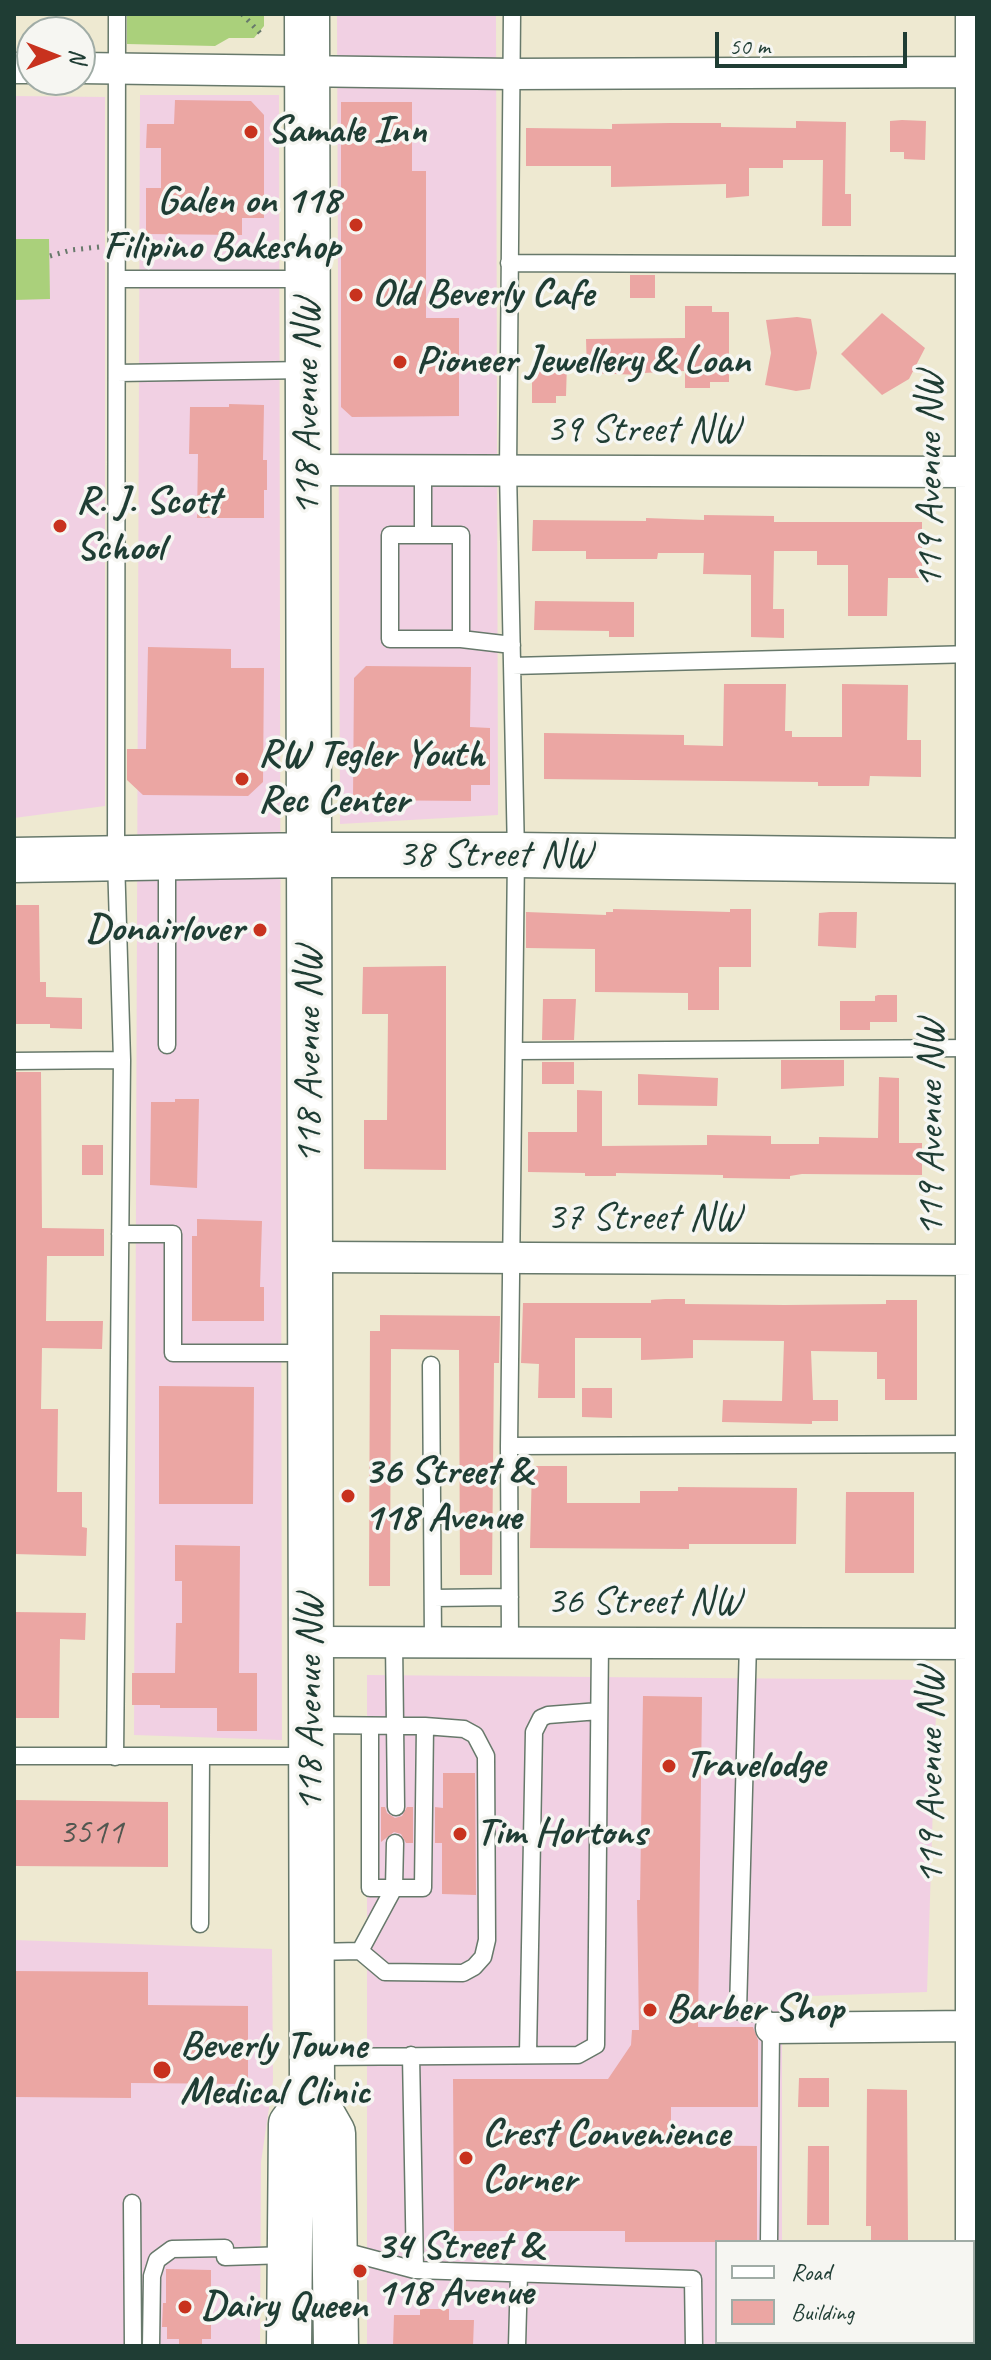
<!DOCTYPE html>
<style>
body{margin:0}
#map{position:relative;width:991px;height:2360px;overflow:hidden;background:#eee9d1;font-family:Caveat,sans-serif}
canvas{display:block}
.frame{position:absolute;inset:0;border:16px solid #1f3d34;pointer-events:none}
.legend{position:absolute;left:715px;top:2240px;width:260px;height:104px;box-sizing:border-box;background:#f6f6f2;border:2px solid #a0aca6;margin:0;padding:10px 14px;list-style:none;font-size:24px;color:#1f3d34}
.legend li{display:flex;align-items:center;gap:16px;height:40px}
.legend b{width:40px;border:2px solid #a0aca6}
.north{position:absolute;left:16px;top:16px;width:80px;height:80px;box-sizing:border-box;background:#f6f6f2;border:2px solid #a0aca6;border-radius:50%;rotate:90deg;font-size:22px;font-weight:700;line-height:32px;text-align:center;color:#1f3d34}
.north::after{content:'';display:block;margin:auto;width:28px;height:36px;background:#c8321e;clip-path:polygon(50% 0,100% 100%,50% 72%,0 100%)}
.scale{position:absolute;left:715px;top:32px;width:192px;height:36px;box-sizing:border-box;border:4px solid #1f3d34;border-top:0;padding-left:10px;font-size:24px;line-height:28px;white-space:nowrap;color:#1f3d34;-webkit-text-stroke:6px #f6f6f2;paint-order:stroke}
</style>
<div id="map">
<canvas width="991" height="2360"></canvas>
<div class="frame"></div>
<ul class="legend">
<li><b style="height:10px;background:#fff"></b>Road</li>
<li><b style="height:22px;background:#eba6a3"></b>Building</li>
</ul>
<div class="north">N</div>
<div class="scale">50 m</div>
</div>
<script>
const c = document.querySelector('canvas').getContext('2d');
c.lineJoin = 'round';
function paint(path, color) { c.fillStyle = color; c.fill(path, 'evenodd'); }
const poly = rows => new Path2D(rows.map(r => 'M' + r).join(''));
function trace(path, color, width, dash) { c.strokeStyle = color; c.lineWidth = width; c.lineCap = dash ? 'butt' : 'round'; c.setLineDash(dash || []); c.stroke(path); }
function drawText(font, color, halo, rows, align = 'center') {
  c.font = font + ' Caveat,sans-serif'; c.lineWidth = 7; c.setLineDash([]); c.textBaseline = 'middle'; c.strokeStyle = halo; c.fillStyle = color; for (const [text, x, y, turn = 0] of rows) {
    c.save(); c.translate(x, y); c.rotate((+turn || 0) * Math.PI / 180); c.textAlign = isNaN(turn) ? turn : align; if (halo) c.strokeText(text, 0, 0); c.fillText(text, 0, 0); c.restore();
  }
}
paint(poly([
 [337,14,496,14,498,815,340,824],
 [140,95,279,95,282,1740,134,1735],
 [14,96,105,97,105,806,14,818],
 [367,1675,937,1680,927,1992,782,1997,782,2242,717,2242,717,2342,782,2342,782,2346,367,2346],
 [14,1940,272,1949,273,2081,261,2162,260,2346,14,2346]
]), '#f1d0e3');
paint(poly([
 [127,14,264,14,264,26,254,38,229,38,215,46,127,44],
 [14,239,49,239,50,299,14,300]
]), '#aad07b');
paint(poly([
 [175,100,251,101,264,115,264,218,242,218,242,235,146,234,146,188,161,188,161,148,146,148,147,124,174,124],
 [341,102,412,102,412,171,426,171,426,318,459,318,459,416,352,417,341,407],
 [902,120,926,121,925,160,904,159,904,152,890,152,890,121],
 [796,121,846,122,845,194,851,194,851,226,822,226,823,160,783,160,783,168,749,168,749,196,726,198,726,184,611,187,611,166,526,166,526,128,612,129,612,124,670,123,721,123,721,127,796,128],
 [630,275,655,275,655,298,630,298],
 [685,306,712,306,712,312,729,312,729,382,710,382,710,388,685,388,685,371,643,373,643,375,587,373,586,339,685,338],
 [882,313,925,348,909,379,882,395,841,354],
 [797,317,811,319,817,353,810,389,796,391,765,385,771,353,766,320],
 [532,363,567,363,566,396,556,396,556,403,532,403],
 [229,404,264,405,263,460,267,460,267,490,264,490,264,518,197,518,198,454,189,454,190,407,229,407],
 [704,515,774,516,774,522,922,522,922,578,888,578,887,616,848,616,848,565,817,565,817,551,774,551,773,609,784,609,784,638,751,637,751,575,703,574,704,553,658,553,657,559,586,559,586,551,532,551,533,520,646,521,646,518,704,520],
 [535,601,634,602,634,637,609,637,609,631,534,630],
 [148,647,231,649,231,668,264,668,263,782,248,796,143,795,127,780,127,749,146,749],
 [366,666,471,667,470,727,490,728,490,785,471,785,471,801,353,800,354,678],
 [724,684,786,684,785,731,792,731,792,737,842,737,842,684,908,685,907,740,921,740,921,777,870,776,869,786,818,786,818,782,544,779,544,733,684,735,684,745,723,746],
 [14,905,39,905,40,982,46,982,46,997,82,998,82,1029,50,1028,50,1024,14,1024],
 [613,909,730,912,730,909,751,909,751,967,719,967,719,1010,688,1010,688,993,595,992,595,949,526,948,526,912,606,915,606,912,613,912],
 [830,912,857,912,856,948,818,946,819,913],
 [446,966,446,1170,364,1169,364,1120,387,1120,388,1014,362,1014,363,967],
 [878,995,897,995,897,1022,870,1022,870,1030,840,1030,840,1001,875,1001,875,996],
 [543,999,576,999,574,1040,542,1040],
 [781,1060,844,1060,844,1086,781,1089],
 [542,1062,574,1062,574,1084,542,1084],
 [14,1072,41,1072,42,1228,104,1229,104,1256,47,1256,46,1321,103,1321,102,1349,42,1348,41,1409,58,1409,57,1492,82,1492,82,1527,87,1528,86,1556,14,1554],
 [638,1074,718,1078,717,1106,638,1105],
 [879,1077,899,1078,899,1143,922,1143,922,1175,802,1174,790,1176,790,1179,723,1178,723,1175,616,1173,616,1176,585,1176,585,1173,528,1172,528,1132,577,1132,577,1090,602,1091,602,1146,707,1145,707,1135,771,1136,771,1144,819,1144,819,1137,878,1138],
 [175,1099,199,1099,197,1188,150,1185,151,1102,175,1102],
 [82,1145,103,1145,103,1175,82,1175],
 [197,1219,262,1221,260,1287,264,1287,264,1321,192,1321,192,1236,197,1236],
 [665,1299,685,1299,685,1304,785,1305,886,1304,886,1300,917,1300,917,1400,885,1400,885,1379,877,1379,877,1352,811,1351,813,1400,838,1400,838,1421,812,1421,812,1424,722,1422,723,1400,782,1401,784,1341,693,1340,693,1358,641,1360,641,1338,575,1338,575,1398,538,1398,539,1364,521,1363,523,1303,651,1303,651,1300],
 [380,1315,500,1316,499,1363,494,1363,492,1575,460,1575,459,1350,391,1349,390,1586,369,1586,370,1331,380,1331],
 [159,1386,254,1387,253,1504,159,1504],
 [582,1388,612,1388,612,1418,582,1417],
 [532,1466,567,1466,567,1503,640,1503,640,1491,678,1491,678,1487,797,1488,796,1544,689,1544,689,1549,530,1548],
 [846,1492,914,1492,914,1573,845,1573],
 [175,1545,240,1546,239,1673,257,1673,257,1731,217,1731,217,1708,160,1708,160,1705,132,1705,132,1673,175,1673,176,1623,182,1623,182,1581,175,1581],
 [14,1612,86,1613,85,1640,60,1639,59,1718,14,1718],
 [643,1696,702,1697,698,2027,753,2027,758,2040,758,2107,671,2107,671,2145,757,2146,757,2242,625,2242,625,2231,454,2231,453,2079,608,2079,631,2045,632,2030,639,2030,637,1900,640,1900],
 [443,1773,475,1773,476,1895,442,1894,442,1843,435,1843,435,1807,443,1808],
 [14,1800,168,1802,168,1867,14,1866],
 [381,1807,385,1807,387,1813,395,1818,402,1816,407,1807,413,1807,413,1843,406,1843,401,1834,394,1832,381,1842],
 [14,1971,148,1972,148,2005,248,2006,248,2084,131,2083,131,2098,14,2097],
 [799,2078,829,2078,829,2107,798,2107],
 [867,2089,907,2090,908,2242,871,2242,871,2226,866,2226],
 [808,2146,829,2146,829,2225,807,2225],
 [166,2269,211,2270,211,2339,202,2339,202,2344,179,2344,179,2339,167,2339,167,2327,162,2327,163,2303,166,2303],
 [420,2309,449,2309,449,2320,474,2320,473,2346,393,2346,394,2315,420,2315]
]), '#eba6a3');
const lane = poly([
 [509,263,971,265],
 [117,279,306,279],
 [117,373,306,370],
 [423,471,423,535,390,535,390,639,461,639,461,535,423,535],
 [461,639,512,645],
 [512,666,974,654],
 [167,860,167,1045],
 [516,1051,975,1048],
 [14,1061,122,1060],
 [120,1234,173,1234,173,1353,307,1353],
 [431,1365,433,1642],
 [509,1446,975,1444],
 [433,1598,510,1597],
 [394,1642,396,1807],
 [510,1643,509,1446,516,855,508,471,512,14],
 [748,1643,738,2011,763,2014,771,2028,769,2242],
 [312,1725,425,1726,423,1888,370,1888,370,1726],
 [14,1756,309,1756],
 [115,1757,122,1060,116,859,117,14],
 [200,1924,201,1756],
 [360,1951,385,1972,463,1973,474,1967,483,1957,487,1940,486,1756,475,1735,464,1729,425,1726],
 [313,1952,360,1951,394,1888,395,1843],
 [528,2054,534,1732,541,1718,548,1715,599,1711],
 [411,2055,415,2270],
 [315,2057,578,2055,596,2045,600,1643],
 [132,2203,133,2346],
 [336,2249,415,2270,693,2279,694,2346],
 [225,2257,287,2255],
 [151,2346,152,2276,157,2260,172,2249,225,2248],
 [517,2346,519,2274],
 [769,2346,769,2342]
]);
const street = poly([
 [971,14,971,2242],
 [14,68,32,68],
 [80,68,512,74,977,72],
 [308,470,977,472],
 [311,1257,977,1260],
 [311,1642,977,1644],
 [771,2028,971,2026],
 [972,2342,972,2346]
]);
const secondary = poly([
 [307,14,312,2096,333,2133,336,2346],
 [14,860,309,855,516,855,977,861],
 [289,2346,291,2124,312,2096]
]);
trace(lane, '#67796b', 19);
trace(street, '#67796b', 33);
trace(secondary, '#67796b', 47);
trace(poly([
 [242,14,261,34],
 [50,256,71,250,99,247]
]), '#67796b', 5, [2, 6]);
trace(lane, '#fff', 16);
trace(street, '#fff', 30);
trace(secondary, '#fff', 44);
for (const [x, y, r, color] of [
 [251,132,8,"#c8321e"],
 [356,225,8,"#c8321e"],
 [356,295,8,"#c8321e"],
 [400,362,8,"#c8321e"],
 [60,526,8,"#c8321e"],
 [242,779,8,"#c8321e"],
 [260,930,8,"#c8321e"],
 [348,1496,8,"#c8321e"],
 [669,1766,8,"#c8321e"],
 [460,1834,8,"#c8321e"],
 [650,2010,8,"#c8321e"],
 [162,2070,10,"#c8321e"],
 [466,2158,8,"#c8321e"],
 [360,2271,8,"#c8321e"],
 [185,2307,8,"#c8321e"]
]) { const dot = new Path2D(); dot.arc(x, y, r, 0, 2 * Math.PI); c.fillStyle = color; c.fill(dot); trace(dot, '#f6f6f2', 3); }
drawText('36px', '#525750', null, [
 ["3511",91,1834]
]);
drawText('bold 40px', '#1f3d34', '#f6f6f2', [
 ["Samale Inn",267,132],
 ["Galen on 118",340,202,"right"],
 ["Filipino Bakeshop",340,248,"right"],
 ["Old Beverly Cafe",372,295],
 ["Pioneer Jewellery & Loan",416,362],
 ["R. J. Scott",76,503],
 ["School",76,549],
 ["RW Tegler Youth",258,756],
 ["Rec Center",258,802],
 ["Donairlover",244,930,"right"],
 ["36 Street &",364,1473],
 ["118 Avenue",364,1519],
 ["Travelodge",685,1766],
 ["Tim Hortons",476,1834],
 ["Barber Shop",666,2010],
 ["Beverly Towne",180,2047],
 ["Medical Clinic",180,2093],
 ["Crest Convenience",482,2135],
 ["Corner",482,2181],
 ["34 Street &",376,2248],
 ["118 Avenue",376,2294],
 ["Dairy Queen",201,2307]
], 'left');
drawText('40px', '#1f3d34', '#f6f6f2', [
 ["118 Avenue NW",308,407,-90],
 ["39 Street NW",643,431],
 ["119 Avenue NW",931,480,-90],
 ["38 Street NW",495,856],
 ["118 Avenue NW",310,1055,-90],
 ["119 Avenue NW",932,1128,-90],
 ["37 Street NW",644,1219],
 ["36 Street NW",644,1603],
 ["118 Avenue NW",311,1703,-90],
 ["119 Avenue NW",932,1776,-90]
]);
</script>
